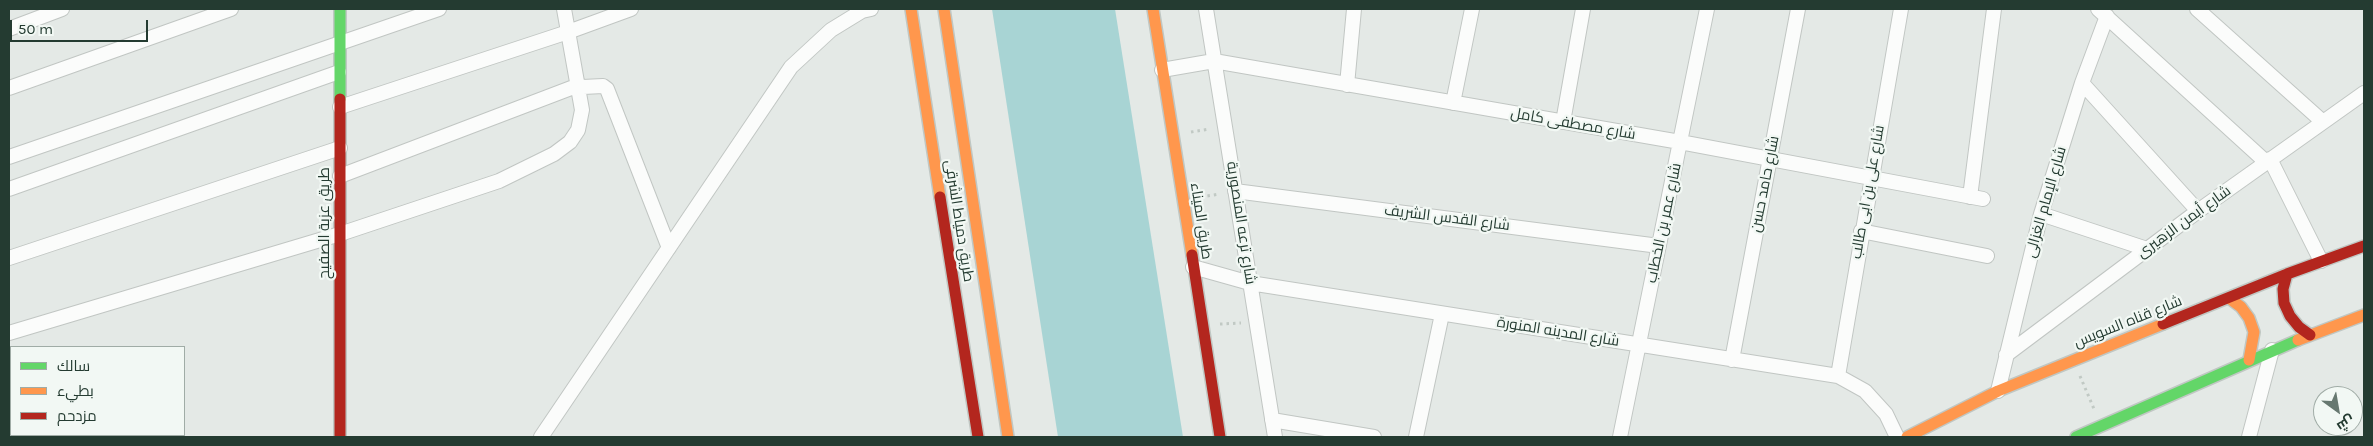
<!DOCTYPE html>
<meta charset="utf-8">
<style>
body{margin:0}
#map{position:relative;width:2373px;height:446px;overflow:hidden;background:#e4e9e6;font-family:Karla,Cairo,sans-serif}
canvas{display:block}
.frame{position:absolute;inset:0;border:10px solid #243b31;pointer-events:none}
.legend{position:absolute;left:10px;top:346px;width:175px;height:90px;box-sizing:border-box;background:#f2f8f4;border:1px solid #a0aca6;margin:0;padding:6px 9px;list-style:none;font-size:15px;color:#243b31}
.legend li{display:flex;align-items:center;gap:10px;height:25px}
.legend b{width:25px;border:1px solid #a0aca6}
.north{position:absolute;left:2313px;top:386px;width:50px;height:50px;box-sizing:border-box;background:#f2f8f4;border:1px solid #a0aca6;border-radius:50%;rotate:148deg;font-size:14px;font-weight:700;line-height:20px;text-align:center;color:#243b31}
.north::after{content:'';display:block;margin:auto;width:18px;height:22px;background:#677870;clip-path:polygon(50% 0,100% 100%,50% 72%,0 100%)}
.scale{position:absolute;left:10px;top:20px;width:138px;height:22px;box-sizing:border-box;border:2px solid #243b31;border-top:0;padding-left:6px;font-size:15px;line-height:18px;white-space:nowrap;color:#243b31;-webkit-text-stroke:4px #f2f8f4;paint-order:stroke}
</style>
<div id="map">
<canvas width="2373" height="446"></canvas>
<div class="frame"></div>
<ul class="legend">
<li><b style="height:6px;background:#63d668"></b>سالك</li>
<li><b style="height:6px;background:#ff974d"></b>بطيء</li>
<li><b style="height:6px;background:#b3261e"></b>مزدحم</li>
</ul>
<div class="north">ش</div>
<div class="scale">50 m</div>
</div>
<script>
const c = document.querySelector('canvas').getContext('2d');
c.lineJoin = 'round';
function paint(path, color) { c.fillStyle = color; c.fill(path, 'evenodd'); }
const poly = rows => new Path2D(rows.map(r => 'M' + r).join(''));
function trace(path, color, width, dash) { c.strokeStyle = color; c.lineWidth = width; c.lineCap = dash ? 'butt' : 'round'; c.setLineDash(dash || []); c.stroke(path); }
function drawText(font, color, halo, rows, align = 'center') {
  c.font = font + ' Karla,Cairo,sans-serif'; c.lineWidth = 4.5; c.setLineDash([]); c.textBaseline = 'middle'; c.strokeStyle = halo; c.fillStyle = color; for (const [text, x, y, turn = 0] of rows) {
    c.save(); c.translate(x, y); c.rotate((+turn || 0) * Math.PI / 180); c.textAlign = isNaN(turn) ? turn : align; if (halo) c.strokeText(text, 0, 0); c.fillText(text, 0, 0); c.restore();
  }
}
paint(poly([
 [992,9,1115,9,1183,437,1058,437]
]), '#a8d4d4');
const street = poly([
 [1206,9,1275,437],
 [2098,9,2266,162],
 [2197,9,2323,122],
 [9,29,62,9],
 [1162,70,1214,61,1680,142,1983,199],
 [2082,83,2198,211],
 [1347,85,1354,9],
 [9,88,231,9],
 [1453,103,1472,9],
 [340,107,568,32,631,9],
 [1563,122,1583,9],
 [9,157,439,9],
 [2270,159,2321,261],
 [340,176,579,85,583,87,603,86,607,89,669,248],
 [9,189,339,72],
 [1235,191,1659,246],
 [1970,197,1994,9],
 [2041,214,2147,249],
 [1861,231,1987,256],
 [9,258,340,148],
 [1193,267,1250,283,1838,376,1865,391,1886,414,1897,437],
 [9,333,340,234,499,181,554,154,570,142,578,130,582,110,564,9],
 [2006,355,2198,211,2364,93],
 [1732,360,1798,9],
 [1838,376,1901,9],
 [1998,391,2041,214,2082,83,2107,16],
 [1272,420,1374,437],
 [541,437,791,67,831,30,862,11,871,9],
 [1416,437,1442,314],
 [1620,437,1707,9],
 [2249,437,2272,350]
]);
const fast = poly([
 [340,9,340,99],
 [2076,437,2298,340]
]);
const slow = poly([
 [911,9,940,197],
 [944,9,1008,437],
 [1153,9,1192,255],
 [2229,298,2241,307,2249,318,2254,332,2249,360],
 [2298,340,2364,315],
 [1907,437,1998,391,2163,324]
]);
const jam = poly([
 [340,99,340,437],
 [940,197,978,437],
 [1192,255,1220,437],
 [2287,274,2283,289,2284,303,2290,316,2299,327,2310,335],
 [2163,324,2287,274,2364,246]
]);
trace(street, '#c1c6c3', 16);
trace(fast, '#c0c7c3', 14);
trace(slow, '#c0c7c3', 14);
trace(jam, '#c0c7c3', 14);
trace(poly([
 [1191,132,1210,129],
 [1201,197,1220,194],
 [1220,324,1241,323],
 [2080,376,2094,409]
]), '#c1c9c4', 3, [2.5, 4]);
trace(street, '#fbfcfb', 14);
trace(fast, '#63d668', 11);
trace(slow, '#ff974d', 11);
trace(jam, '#b3261e', 11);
drawText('15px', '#243b31', '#f2f8f4', [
 ["شارع مصطفى كامل",1573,124,10],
 ["شارع حامد حسن",1765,184,-79],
 ["شارع على بن ابى طالب",1868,192,-80],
 ["شارع الإمام الغزالى",2046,202,-74],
 ["شارع القدس الشريف",1447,218,7],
 ["طريق دمياط الشرقى",959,221,81],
 ["طريق الميناء",1201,221,81],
 ["شارع أيمن الزهيرى",2184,222,-36],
 ["طريق عزبة الصفيح",325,223,-90],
 ["شارع ترعه المنصورية",1241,223,81],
 ["شارع عمر بن الخطاب",1664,223,-78],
 ["شارع قناه السويس",2128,322,-22],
 ["شارع المدينه المنورة",1558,332,9]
]);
</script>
